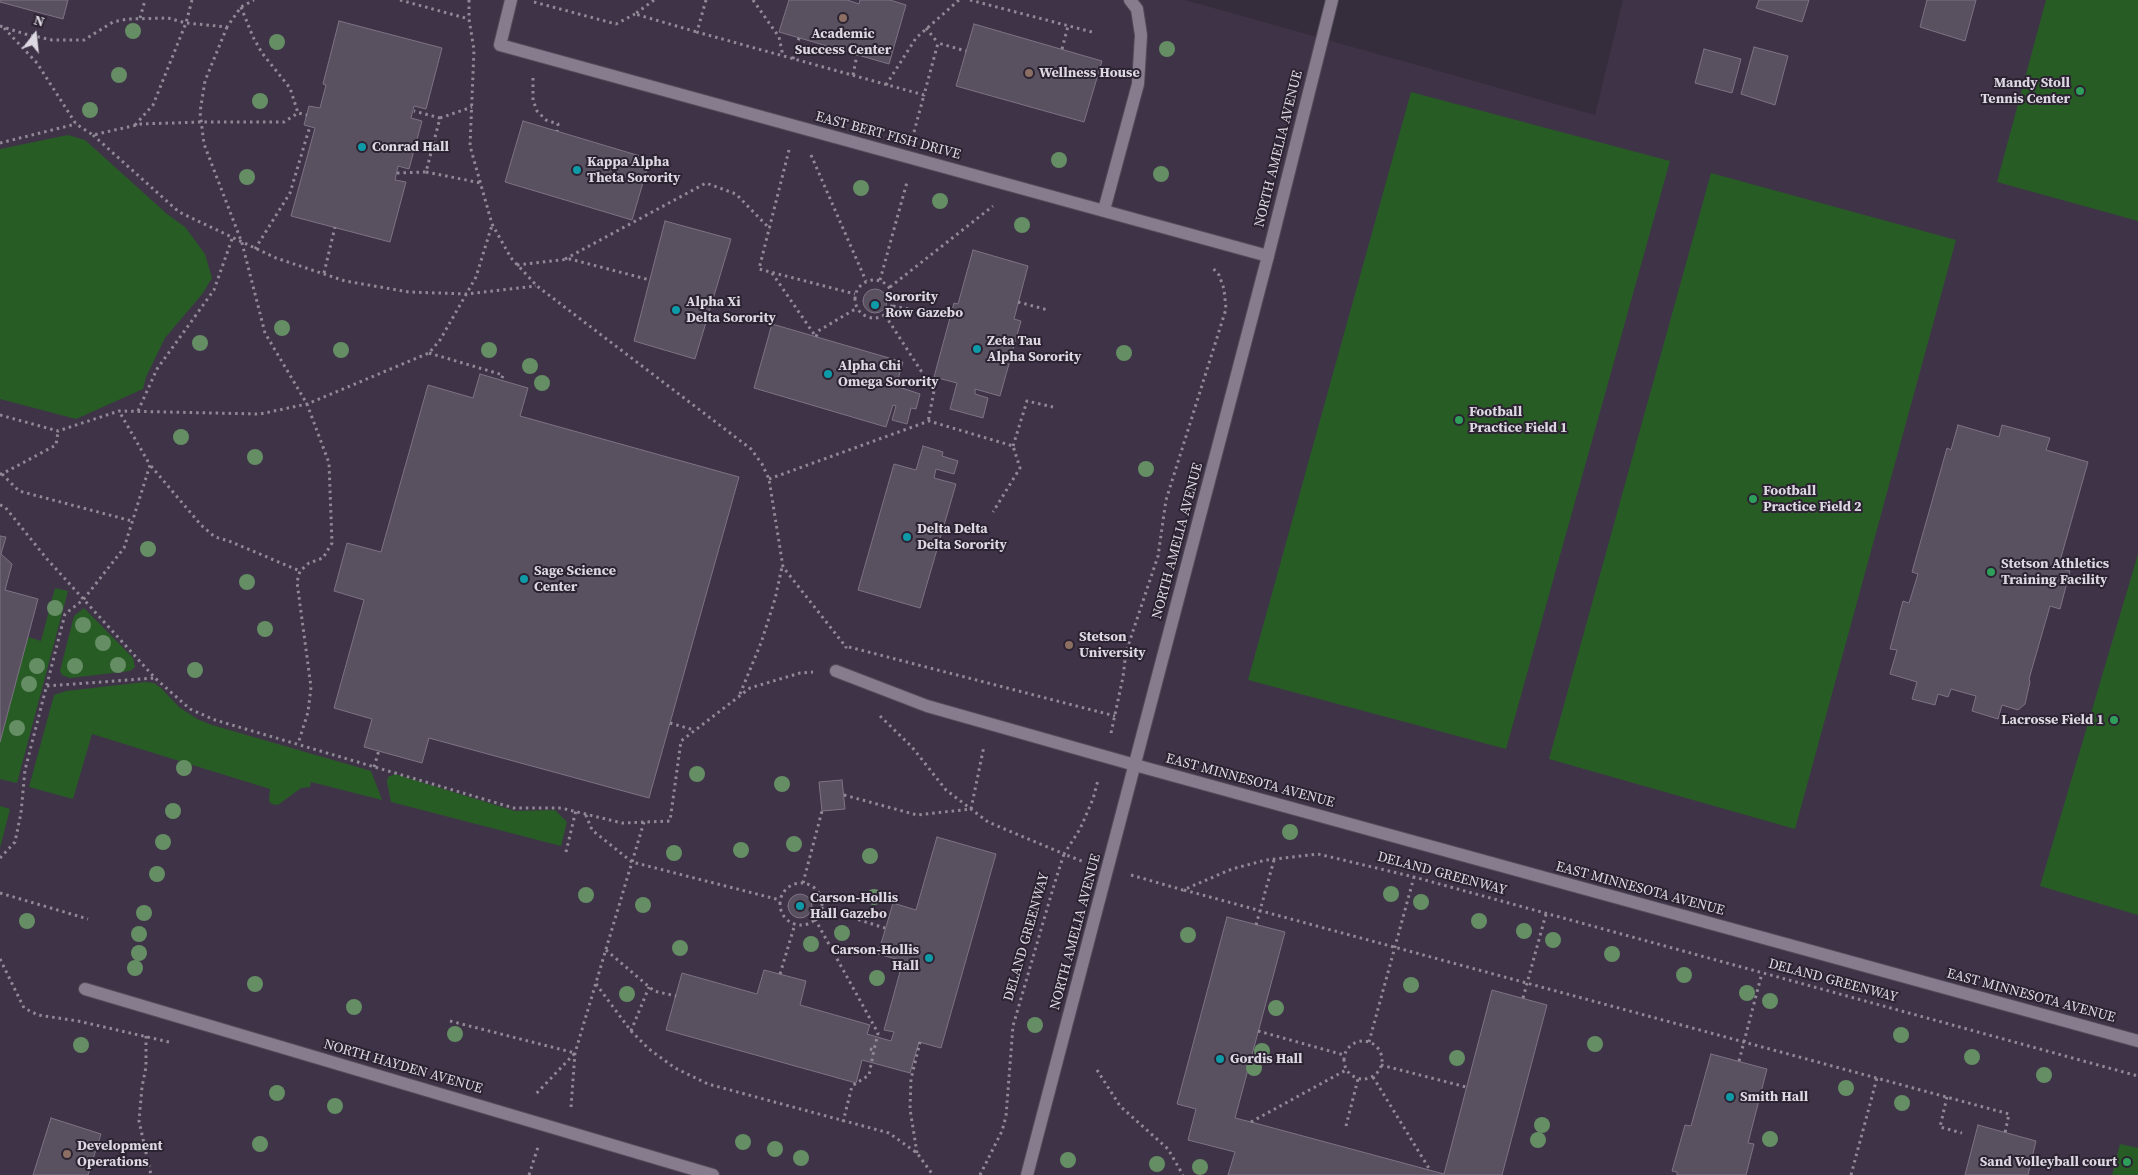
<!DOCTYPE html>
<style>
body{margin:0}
#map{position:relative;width:2138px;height:1175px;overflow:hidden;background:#362d3c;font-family:"Source Serif 4",serif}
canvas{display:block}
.north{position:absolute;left:10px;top:10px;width:50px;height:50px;-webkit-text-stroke:4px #2c2332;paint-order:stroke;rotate:16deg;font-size:14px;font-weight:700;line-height:20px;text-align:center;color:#ddd8e2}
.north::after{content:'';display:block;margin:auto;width:18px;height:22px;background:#ddd8e2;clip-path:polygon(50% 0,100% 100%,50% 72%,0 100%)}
</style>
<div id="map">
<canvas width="2138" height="1175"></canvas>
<div class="north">N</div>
</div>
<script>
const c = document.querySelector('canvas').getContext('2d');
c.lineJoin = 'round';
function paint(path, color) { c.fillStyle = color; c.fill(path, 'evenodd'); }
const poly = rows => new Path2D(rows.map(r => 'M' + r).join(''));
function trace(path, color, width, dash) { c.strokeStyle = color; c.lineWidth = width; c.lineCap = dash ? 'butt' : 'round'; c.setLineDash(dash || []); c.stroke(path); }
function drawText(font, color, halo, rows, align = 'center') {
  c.font = font + ' "Source Serif 4",serif'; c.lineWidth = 4; c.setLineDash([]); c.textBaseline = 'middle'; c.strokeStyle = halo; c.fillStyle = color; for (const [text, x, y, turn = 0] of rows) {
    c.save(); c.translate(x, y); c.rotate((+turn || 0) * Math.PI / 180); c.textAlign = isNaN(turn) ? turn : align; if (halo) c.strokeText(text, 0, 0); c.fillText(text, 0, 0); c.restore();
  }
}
paint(poly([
 [0,0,1185,0,1595,115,1623,0,2138,0,2138,1175,0,1175]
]), '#3f3348');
paint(poly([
 [2046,0,2138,0,2138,221,1997,182],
 [1411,92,1670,161,1506,749,1248,680],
 [68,135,85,140,167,214,185,227,205,254,212,278,203,293,165,338,146,377,143,389,76,419,0,399,0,149],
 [1711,173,1956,240,1795,829,1549,759],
 [2138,554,2138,915,2040,886],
 [55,588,68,591,17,783,0,779,0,742,28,637,41,641],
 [84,608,133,658,135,667,130,671,70,678,62,675,60,671,74,616],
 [145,682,154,683,161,688,179,707,197,719,212,725,371,771,382,800,311,782,310,787,301,788,278,805,272,804,269,801,270,789,92,734,73,799,29,787,54,695,66,691],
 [395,774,515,811,555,810,567,822,561,846,391,802,387,782,388,777],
 [0,806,10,809,0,848],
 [2120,1144,2138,1148,2138,1175,2112,1175]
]), '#285c25');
const building = poly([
 [0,0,68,0,63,19,0,2,0,0],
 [789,0,847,0,859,4,860,0,890,0,906,5,889,64,779,32,789,0],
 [1759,0,1809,0,1802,22,1756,8,1759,0],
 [1927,0,1976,0,1965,41,1920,27,1927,0],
 [339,21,442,48,426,109,414,106,411,118,422,121,409,169,398,166,395,180,406,182,390,242,291,216,315,128,304,125,309,106,320,108,326,85,323,84,339,21],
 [974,24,1102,61,1084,122,956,86,974,24],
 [1754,47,1788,56,1775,105,1741,94,1754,47],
 [1704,49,1741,59,1732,93,1695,83,1704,49],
 [523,121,650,159,632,220,505,182,523,121],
 [665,221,731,239,695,359,634,341,665,221],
 [973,250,1028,266,1014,319,1021,321,1000,396,975,389,975,394,988,398,983,418,950,409,957,383,934,377,954,303,958,304,973,250],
 '863 301a12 12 0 1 1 24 0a12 12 0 1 1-24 0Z',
 [772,324,903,362,896,386,920,394,916,409,911,408,907,424,892,420,896,406,893,405,886,427,754,388,772,324],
 [480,374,528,388,520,416,739,477,649,798,429,738,422,763,364,747,372,719,334,708,364,600,334,591,347,543,381,552,428,385,473,398,480,374],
 [1958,425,1999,437,2002,425,2050,438,2046,450,2088,462,2058,568,2070,571,2060,609,2050,606,2029,679,2030,682,2025,704,2018,710,2002,705,1998,719,1972,711,1976,696,1951,689,1948,697,1938,694,1935,705,1912,699,1917,682,1890,674,1897,650,1890,649,1903,601,1909,603,1918,574,1912,572,1947,448,1951,450,1958,425],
 [923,446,943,452,942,456,958,461,954,474,936,469,934,478,956,484,920,608,858,590,894,464,916,470,923,446],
 [0,536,6,537,1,554,12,564,5,590,38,599,0,742,0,536],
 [842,780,845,809,822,811,819,782,842,780],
 [937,837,996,854,941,1048,919,1042,910,1073,862,1060,856,1083,666,1030,682,973,757,994,764,970,806,981,800,1005,870,1025,867,1034,891,1041,894,1032,884,1030,903,961,878,954,893,903,916,910,937,837],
 '788 906a12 12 0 1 1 24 0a12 12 0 1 1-24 0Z',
 [1227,917,1285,932,1235,1118,1251,1122,1444,1174,1492,990,1547,1005,1502,1175,1228,1175,1235,1152,1188,1140,1196,1109,1177,1104,1227,917],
 [1711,1054,1767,1069,1748,1143,1754,1144,1746,1175,1677,1175,1677,1172,1672,1171,1685,1125,1691,1126,1711,1054],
 [51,1118,101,1134,88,1175,33,1175,51,1118],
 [1978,1125,2036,1141,2028,1175,1965,1175,1978,1125]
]);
paint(building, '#595060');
trace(building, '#7d7384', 1);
const lane = poly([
 [1104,210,1138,84,1141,35,1137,9,1130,0],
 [836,671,927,706,1135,765]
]);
const street = poly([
 [511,0,500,45,1268,256],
 [85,989,713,1175]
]);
const secondary = poly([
 [1135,765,2138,1041],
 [1027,1175,1268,256,1332,0]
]);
trace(lane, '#534c58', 14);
trace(street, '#534c58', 14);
trace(secondary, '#534c58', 14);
trace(poly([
 [400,0,469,19],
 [469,0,469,19,474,50,470,146,492,224,511,258,537,286,751,449,762,464,769,479,783,567,846,647,845,648],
 [654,0,635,14,697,32],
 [706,0,697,32,924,95,938,43,966,51],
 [753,0,779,37,783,56],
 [970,0,1092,32],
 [534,2,616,24,635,14],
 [241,7,253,37,262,53,290,88,298,113],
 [140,18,145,0],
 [0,26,25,34,52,40,84,40,113,22,128,19,168,18,186,23,227,27,241,7,254,0],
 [227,27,205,81,200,112,204,144,242,243,265,333,307,404,329,463,332,543,323,558,309,563,300,571,297,582,311,687,308,712,298,744],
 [4,28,37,63,76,124,93,135,141,124,201,122,284,122,298,113,307,115],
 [926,28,938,43],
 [1062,49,1068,26],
 [793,59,799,38],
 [853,75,857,55],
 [533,78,533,100,537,111,546,120,558,124,557,131],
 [886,85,916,38,959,0],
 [440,118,472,107],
 [135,125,153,105,186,23,192,0],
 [914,132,924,95],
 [93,135,179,212,276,258,345,281,409,292,467,294,536,286],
 [0,143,76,124],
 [789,150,759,269,855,294],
 [811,155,866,281],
 [426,172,481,183],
 [397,173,426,172,440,118,414,111],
 [255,249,290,193,310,126],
 [565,259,706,183,736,194,770,229],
 [517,265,570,259,650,280],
 [324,273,335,227],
 [772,273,816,337,818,331,857,308],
 '855 299a19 19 0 1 1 38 0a19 19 0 1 1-38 0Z',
 [880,280,907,182],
 [890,287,993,206],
 [1018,302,1048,310],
 [893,306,929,313,938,311,952,311],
 [885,315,934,391,928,422],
 [429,353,503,375,501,381],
 [138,411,157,369,214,290,232,239],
 [0,415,58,431,119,411,260,414,307,404,429,353,440,340,476,277,492,225],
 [1013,446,1027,401,1053,407],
 [151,466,201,525,215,537,229,541,300,571],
 [0,474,2,474,56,445,58,432],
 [2,474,19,491,132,521],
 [769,479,929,421,1013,446,1020,468,993,512],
 [0,505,5,507,47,559,155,678,190,709,215,720,514,808,561,808,622,823,670,821,681,741,750,688,800,673,813,672],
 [849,647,1115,716],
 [47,686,155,678],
 [740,694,761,643,775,599,782,567],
 [880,716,912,747,946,790,971,809,988,822,1064,854,1080,829,1093,799,1098,780],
 [670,723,694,730],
 [1111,733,1123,677,1126,652,1158,556,1166,500,1226,309,1224,289,1219,275,1212,267],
 [374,767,379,750],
 [844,795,917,815,971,809,984,746],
 [644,822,632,862,780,900],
 [566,852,576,810],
 [0,858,15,842,21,813,25,770,65,614,83,600,124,548,150,465,119,411],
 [1131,875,1183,890,1232,869,1266,860,1318,854,1414,877,2138,1076],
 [803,883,822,811],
 '780 904a21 21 0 1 1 42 0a21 21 0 1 1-42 0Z',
 [1184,890,2009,1114,2005,1133],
 [0,893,88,919],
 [821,908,885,928],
 [815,919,878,1033,874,1050,866,1048],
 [1256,925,1274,860],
 [606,950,654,991,676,996],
 [0,959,24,1008,38,1015,78,1021,169,1042],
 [780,974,795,924],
 [596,984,631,1031,649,1049,675,1068,708,1084,889,1133,917,1153,933,1175],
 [1523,998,1546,914],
 [450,1021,575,1053,534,1096],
 [631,1031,649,987],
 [1258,1031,1344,1055],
 [146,1036,146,1067,142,1087,139,1121,151,1175],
 '1344 1060a19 19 0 1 1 38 0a19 19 0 1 1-38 0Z',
 [1369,1042,1414,877],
 [1739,1061,1762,973],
 [1381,1065,1466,1087],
 [1097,1070,1120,1106,1168,1149,1183,1175],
 [1373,1077,1430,1170],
 [1947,1097,1940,1127,1962,1133],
 [571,1107,575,1053,632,862,592,830,585,813],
 [843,1122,852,1086,869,1075,874,1050],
 [1251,1122,1346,1070],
 [1346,1126,1358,1079],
 [917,1153,910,1109,911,1079,920,1042],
 [529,1175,538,1147],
 [980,1175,1002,1131,1006,1116,1013,1026,1054,885,1064,854,1084,862],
 [1851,1175,1877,1078]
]), '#908a96', 3, [2.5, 4]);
trace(lane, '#867c8e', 12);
trace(street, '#867c8e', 12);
trace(secondary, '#867c8e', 12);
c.fillStyle = '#658e64';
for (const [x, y] of [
 [133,31],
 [277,42],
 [1167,49],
 [119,75],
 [260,101],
 [90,110],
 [1059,160],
 [1161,174],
 [247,177],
 [861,188],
 [940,201],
 [1022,225],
 [282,328],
 [200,343],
 [341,350],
 [489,350],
 [1124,353],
 [530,366],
 [542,383],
 [181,437],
 [255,457],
 [1146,469],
 [148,549],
 [247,582],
 [55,608],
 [83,625],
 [265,629],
 [103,643],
 [118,665],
 [37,666],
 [75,666],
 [195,670],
 [29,684],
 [17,728],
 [184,768],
 [697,774],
 [782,784],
 [173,811],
 [1290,832],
 [163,842],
 [794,844],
 [741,850],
 [674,853],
 [870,856],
 [157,874],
 [1391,894],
 [586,895],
 [874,897],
 [1421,902],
 [643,905],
 [144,913],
 [27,921],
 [1479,921],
 [1524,931],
 [842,933],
 [139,934],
 [1188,935],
 [1553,940],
 [811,944],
 [680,948],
 [139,953],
 [1612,954],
 [135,968],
 [1684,975],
 [877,978],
 [255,984],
 [1411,985],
 [1747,993],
 [627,994],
 [1770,1001],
 [354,1007],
 [1276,1008],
 [1035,1025],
 [455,1034],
 [1901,1035],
 [1595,1044],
 [81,1045],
 [1262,1051],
 [1972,1057],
 [1457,1058],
 [1254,1068],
 [2044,1075],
 [1846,1088],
 [277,1093],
 [1902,1103],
 [335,1106],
 [1542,1125],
 [1770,1139],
 [1538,1140],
 [743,1142],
 [260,1144],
 [775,1149],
 [801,1158],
 [1068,1160],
 [1157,1164],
 [1200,1167]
]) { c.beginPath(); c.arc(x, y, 8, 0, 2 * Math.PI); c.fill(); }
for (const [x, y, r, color] of [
 [843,18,5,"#8d6e63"],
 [1029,73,5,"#8d6e63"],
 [2080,91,5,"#2e9e5b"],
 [362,147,5,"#0f9aa8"],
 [577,170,5,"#0f9aa8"],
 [875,305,5,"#0f9aa8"],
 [676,310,5,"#0f9aa8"],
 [977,349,5,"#0f9aa8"],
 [828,374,5,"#0f9aa8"],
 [1459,420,5,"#2e9e5b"],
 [1753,499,5,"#2e9e5b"],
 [907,537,5,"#0f9aa8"],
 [1991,572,5,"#2e9e5b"],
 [524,579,5,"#0f9aa8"],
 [1069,645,5,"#8d6e63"],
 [2114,720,5,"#2e9e5b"],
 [800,906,5,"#0f9aa8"],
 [929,958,5,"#0f9aa8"],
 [1220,1059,5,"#0f9aa8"],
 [1730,1097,5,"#0f9aa8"],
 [67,1154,5,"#8d6e63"],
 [2127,1162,5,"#2e9e5b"]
]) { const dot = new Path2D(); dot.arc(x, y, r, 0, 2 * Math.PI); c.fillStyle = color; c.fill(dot); trace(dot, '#2c2332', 2); }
drawText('bold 14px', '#ddd8e2', '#2c2332', [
 ["Academic",843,34,"center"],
 ["Success Center",843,50,"center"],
 ["Wellness House",1039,73],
 ["Mandy Stoll",2070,83,"right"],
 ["Tennis Center",2070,99,"right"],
 ["Conrad Hall",372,147],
 ["Kappa Alpha",587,162],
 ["Theta Sorority",587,178],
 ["Sorority",885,297],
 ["Row Gazebo",885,313],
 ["Alpha Xi",686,302],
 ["Delta Sorority",686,318],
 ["Zeta Tau",987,341],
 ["Alpha Sorority",987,357],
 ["Alpha Chi",838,366],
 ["Omega Sorority",838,382],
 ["Football",1469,412],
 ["Practice Field 1",1469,428],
 ["Football",1763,491],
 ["Practice Field 2",1763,507],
 ["Delta Delta",917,529],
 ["Delta Sorority",917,545],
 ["Stetson Athletics",2001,564],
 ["Training Facility",2001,580],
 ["Sage Science",534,571],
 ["Center",534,587],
 ["Stetson",1079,637],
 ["University",1079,653],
 ["Lacrosse Field 1",2104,720,"right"],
 ["Carson-Hollis",810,898],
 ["Hall Gazebo",810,914],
 ["Carson-Hollis",919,950,"right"],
 ["Hall",919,966,"right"],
 ["Gordis Hall",1230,1059],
 ["Smith Hall",1740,1097],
 ["Development",77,1146],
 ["Operations",77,1162],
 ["Sand Volleyball court",2117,1162,"right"]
], 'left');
drawText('14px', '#ddd8e2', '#2c2332', [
 ["EAST BERT FISH DRIVE",888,136,15],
 ["NORTH AMELIA AVENUE",1279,149,-76],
 ["NORTH AMELIA AVENUE",1178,541,-75],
 ["EAST MINNESOTA AVENUE",1250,781,15],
 ["DELAND GREENWAY",1442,874,15],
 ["EAST MINNESOTA AVENUE",1640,889,15],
 ["NORTH AMELIA AVENUE",1076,932,-75],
 ["DELAND GREENWAY",1027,937,-74],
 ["DELAND GREENWAY",1833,981,15],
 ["EAST MINNESOTA AVENUE",2031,996,15],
 ["NORTH HAYDEN AVENUE",403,1067,16]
]);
</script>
